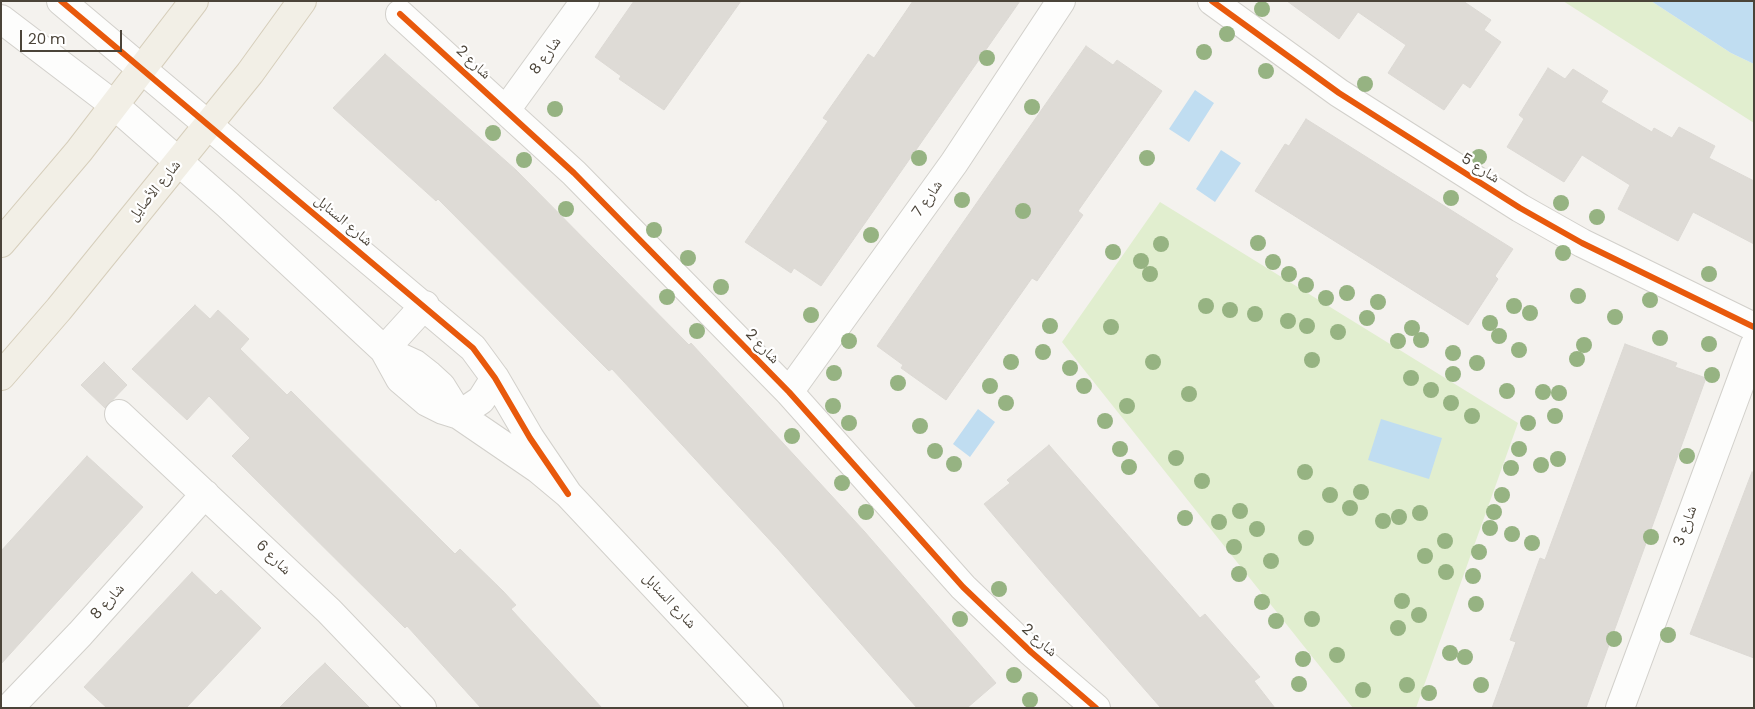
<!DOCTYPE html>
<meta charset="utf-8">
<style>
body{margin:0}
#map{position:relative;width:1755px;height:709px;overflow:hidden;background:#f4f2ee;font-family:Poppins,sans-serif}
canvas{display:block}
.frame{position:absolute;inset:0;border:2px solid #4b4439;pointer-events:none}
.scale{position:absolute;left:20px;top:30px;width:102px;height:22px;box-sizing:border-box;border:2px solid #4b4439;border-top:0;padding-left:6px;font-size:15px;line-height:18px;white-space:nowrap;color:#4b4439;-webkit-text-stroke:4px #fff;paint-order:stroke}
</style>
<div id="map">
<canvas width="1755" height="709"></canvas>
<div class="frame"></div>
<div class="scale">20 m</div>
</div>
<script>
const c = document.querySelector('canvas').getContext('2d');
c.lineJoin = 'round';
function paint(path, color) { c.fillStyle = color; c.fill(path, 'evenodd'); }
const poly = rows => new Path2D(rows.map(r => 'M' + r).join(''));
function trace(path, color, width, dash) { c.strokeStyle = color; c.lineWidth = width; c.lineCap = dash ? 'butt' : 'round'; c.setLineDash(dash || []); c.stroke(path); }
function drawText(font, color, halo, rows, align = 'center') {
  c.font = font + ' Poppins,"Noto Naskh Arabic",sans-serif'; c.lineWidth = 4.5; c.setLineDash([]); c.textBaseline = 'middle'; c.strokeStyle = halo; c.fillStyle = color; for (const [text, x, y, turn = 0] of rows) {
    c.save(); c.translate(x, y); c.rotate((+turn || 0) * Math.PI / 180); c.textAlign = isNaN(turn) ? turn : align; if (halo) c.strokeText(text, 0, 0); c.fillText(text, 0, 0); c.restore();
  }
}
paint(poly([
 [1563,1,1651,1,1731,53,1754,64,1754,123],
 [1160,202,1518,423,1416,708,1353,708,1062,342]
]), '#e1eecf');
paint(poly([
 [1651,1,1754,1,1754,64,1731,53],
 [1195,90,1214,103,1189,142,1169,129],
 [1221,150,1241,163,1215,202,1196,189],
 [978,409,995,422,970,457,953,444],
 [1381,419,1442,438,1429,479,1368,460]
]), '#c0ddf1');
const building = poly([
 [634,1,741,1,664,110,619,79,621,76,595,57,634,1],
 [913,1,1020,1,821,286,794,268,791,273,745,242,828,121,823,118,868,54,874,58,913,1],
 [1287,1,1463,1,1491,20,1484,30,1501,42,1470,88,1463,83,1444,110,1388,73,1406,45,1358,12,1339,39,1287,1],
 [1086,46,1113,65,1117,60,1162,91,1078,211,1083,215,1037,281,1032,278,946,400,901,368,903,365,877,346,1086,46],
 [385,54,516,170,689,345,691,343,864,531,996,683,967,708,917,708,778,549,612,369,609,371,438,199,436,201,333,108,385,54],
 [1548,68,1565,79,1573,69,1608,91,1601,102,1652,132,1654,128,1672,138,1679,127,1715,146,1709,158,1754,181,1754,244,1693,212,1678,241,1618,209,1630,185,1582,155,1564,182,1507,147,1524,119,1519,115,1548,68],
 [1306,119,1513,249,1495,276,1498,279,1468,325,1255,191,1285,144,1289,146,1306,119],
 [195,305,210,319,218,310,249,339,240,349,287,395,291,391,455,554,460,549,503,591,516,605,511,609,602,708,481,708,407,626,405,628,232,456,250,438,209,396,187,420,132,369,195,305],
 [1625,344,1677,363,1675,367,1706,378,1653,524,1586,708,1492,708,1516,642,1510,640,1540,558,1545,560,1625,344],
 [104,362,127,385,105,408,81,385,104,362],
 [1049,445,1200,618,1205,614,1260,677,1254,681,1275,708,1161,708,1046,577,984,504,1010,483,1007,480,1049,445],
 [87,456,143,507,1,664,1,551,87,456],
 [1752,472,1754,473,1754,658,1690,634,1752,472],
 [192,572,216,595,221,590,261,628,186,708,107,708,84,687,192,572],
 [325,663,370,708,279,708,309,678,325,663]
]);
paint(building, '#dedbd6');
trace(building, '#dcd9d4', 1);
const minor = poly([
 [61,1,473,348,495,378,530,438,568,494],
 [1212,1,1339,93,1520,208,1582,243,1754,327],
 [400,14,574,173,789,392,963,587,1031,652,1096,708],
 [1,19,114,105,228,205,384,350,415,364,429,375,441,386,459,415],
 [506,110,585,1],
 [384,350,400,379,427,402,443,410,459,415,538,469,568,494,769,708],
 [384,350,425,305],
 [789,392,954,163,1061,1],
 [119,414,329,611,422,708],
 [459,415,481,400,495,378],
 [9,708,80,634,205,494],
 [1620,708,1754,346]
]);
const major = poly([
 [1,243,79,151,194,1],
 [1,376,59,309,250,73,302,1]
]);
trace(minor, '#d2d0cb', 30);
trace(major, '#d6cebb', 30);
trace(minor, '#fdfdfc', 28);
trace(major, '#f2efe6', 28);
trace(poly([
 [61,1,473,348,495,378,530,438,568,494],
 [1212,1,1339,93,1520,208,1582,243,1754,327],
 [400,14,574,173,789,392,963,587,1031,652,1096,708]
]), '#e8590c', 6);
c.fillStyle = '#96b382';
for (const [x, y] of [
 [1262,9],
 [1227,34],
 [1204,52],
 [987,58],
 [1266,71],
 [1365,84],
 [1032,107],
 [555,109],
 [493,133],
 [1479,157],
 [919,158],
 [1147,158],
 [524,160],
 [1451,198],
 [962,200],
 [1561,203],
 [566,209],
 [1023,211],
 [1597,217],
 [654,230],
 [871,235],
 [1258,243],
 [1161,244],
 [1113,252],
 [1563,253],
 [688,258],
 [1141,261],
 [1273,262],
 [1150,274],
 [1289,274],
 [1709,274],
 [1306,285],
 [721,287],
 [1347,293],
 [1578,296],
 [667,297],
 [1326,298],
 [1650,300],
 [1378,302],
 [1206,306],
 [1514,306],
 [1230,310],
 [1530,313],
 [1255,314],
 [811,315],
 [1615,317],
 [1367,318],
 [1288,321],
 [1490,323],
 [1050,326],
 [1307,326],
 [1111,327],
 [1412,328],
 [697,331],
 [1338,332],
 [1499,336],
 [1660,338],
 [1421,340],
 [849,341],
 [1398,341],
 [1709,344],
 [1584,345],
 [1519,350],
 [1043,352],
 [1453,353],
 [1577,359],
 [1312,360],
 [1011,362],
 [1153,362],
 [1477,363],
 [1070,368],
 [834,373],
 [1453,374],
 [1712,375],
 [1411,378],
 [898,383],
 [990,386],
 [1084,386],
 [1431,390],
 [1507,391],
 [1543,392],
 [1559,393],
 [1189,394],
 [1006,403],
 [1451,403],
 [833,406],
 [1127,406],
 [1472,416],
 [1555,416],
 [1105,421],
 [849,423],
 [1528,423],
 [920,426],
 [792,436],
 [1120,449],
 [1519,449],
 [935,451],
 [1687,456],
 [1176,458],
 [1558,459],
 [954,464],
 [1541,465],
 [1129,467],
 [1511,468],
 [1305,472],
 [1202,481],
 [842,483],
 [1361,492],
 [1330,495],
 [1502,495],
 [1350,508],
 [1240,511],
 [866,512],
 [1494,512],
 [1420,513],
 [1399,517],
 [1185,518],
 [1383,521],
 [1219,522],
 [1490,528],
 [1257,529],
 [1512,534],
 [1651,537],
 [1306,538],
 [1445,541],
 [1532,543],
 [1234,547],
 [1479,552],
 [1425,556],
 [1271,561],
 [1446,572],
 [1239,574],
 [1473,576],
 [999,589],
 [1402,601],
 [1262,602],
 [1476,604],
 [1419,615],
 [960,619],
 [1312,619],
 [1276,621],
 [1398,628],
 [1668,635],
 [1614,639],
 [1450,653],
 [1337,655],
 [1465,657],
 [1303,659],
 [1014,675],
 [1299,684],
 [1407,685],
 [1481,685],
 [1363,690],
 [1429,693],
 [1030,700]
]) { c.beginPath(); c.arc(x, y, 8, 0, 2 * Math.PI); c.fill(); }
drawText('15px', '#4b4439', '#fff', [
 ["شارع 8",546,56,-54],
 ["شارع 2",473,63,43],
 ["شارع 5",1480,169,32],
 ["شارع الأصايل",155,191,-51],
 ["شارع 7",928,199,-55],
 ["شارع السنابل",343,221,40],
 ["شارع 2",762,347,46],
 ["شارع 3",1686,526,-70],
 ["شارع 6",273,558,44],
 ["شارع السنابل",669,601,47],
 ["شارع 8",108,602,-48],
 ["شارع 2",1039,641,41]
]);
</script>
